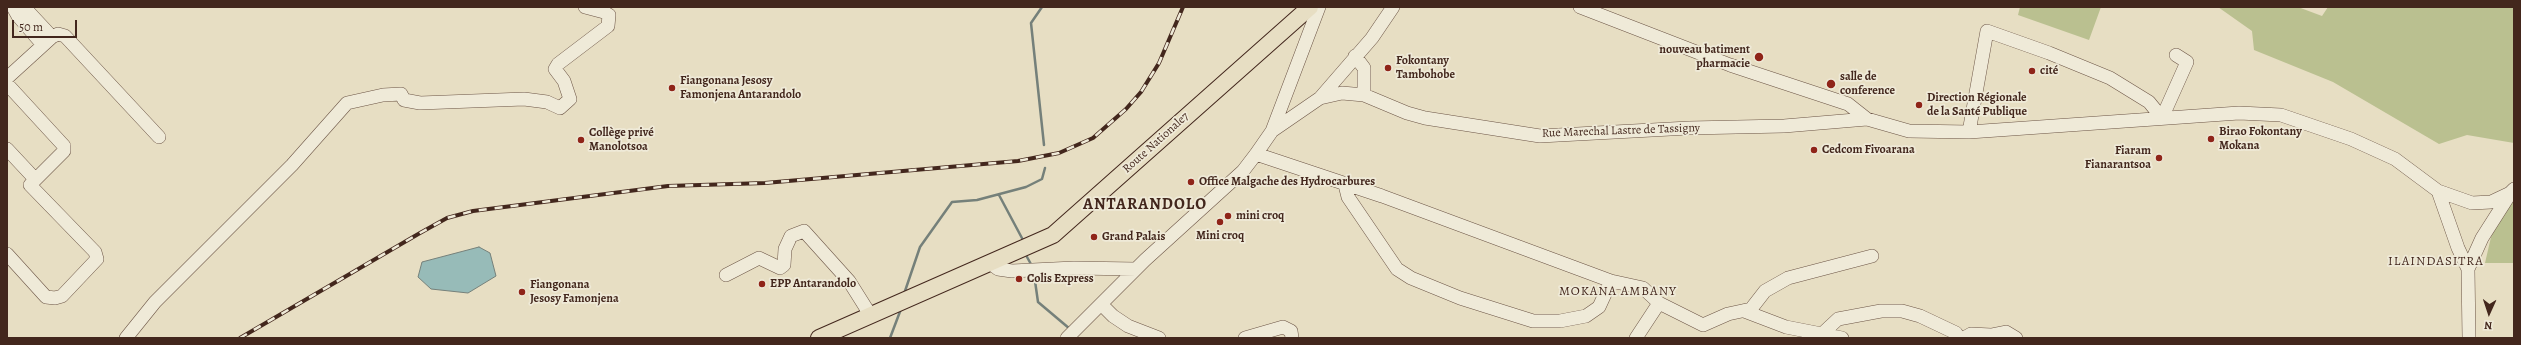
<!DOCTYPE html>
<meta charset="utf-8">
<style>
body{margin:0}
#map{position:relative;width:2521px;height:345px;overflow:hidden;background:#e7dec3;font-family:Alegreya,serif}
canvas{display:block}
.frame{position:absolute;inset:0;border:8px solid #43271d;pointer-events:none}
.north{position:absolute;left:2469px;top:293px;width:40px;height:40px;-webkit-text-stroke:3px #efead8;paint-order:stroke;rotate:183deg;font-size:11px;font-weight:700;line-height:16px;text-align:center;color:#43271d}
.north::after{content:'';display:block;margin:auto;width:14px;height:18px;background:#43271d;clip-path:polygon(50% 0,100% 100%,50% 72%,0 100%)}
.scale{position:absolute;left:12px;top:20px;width:65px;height:18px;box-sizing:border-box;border:2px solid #43271d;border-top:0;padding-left:5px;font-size:12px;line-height:14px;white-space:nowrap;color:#43271d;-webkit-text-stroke:3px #efead8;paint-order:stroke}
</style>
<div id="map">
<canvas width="2521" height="345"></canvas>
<div class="frame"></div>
<div class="north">N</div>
<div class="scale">50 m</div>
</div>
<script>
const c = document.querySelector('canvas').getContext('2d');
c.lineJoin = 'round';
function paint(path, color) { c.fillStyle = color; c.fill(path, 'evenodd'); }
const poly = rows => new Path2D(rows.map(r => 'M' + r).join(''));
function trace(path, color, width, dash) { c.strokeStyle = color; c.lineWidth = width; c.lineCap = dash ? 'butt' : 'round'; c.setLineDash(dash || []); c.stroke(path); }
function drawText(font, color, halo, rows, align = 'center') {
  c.font = font + ' Alegreya,serif'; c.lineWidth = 3.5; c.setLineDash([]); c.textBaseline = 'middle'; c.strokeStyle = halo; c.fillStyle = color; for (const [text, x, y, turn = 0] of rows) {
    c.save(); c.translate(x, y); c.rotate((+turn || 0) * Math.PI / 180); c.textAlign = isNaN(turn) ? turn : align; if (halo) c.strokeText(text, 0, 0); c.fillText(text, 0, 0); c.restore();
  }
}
paint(poly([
 [2020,7,2101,7,2089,40,2018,15],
 [2218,7,2298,7,2322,16,2328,7,2514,7,2514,143,2467,135,2439,144,2333,82,2254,50,2252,31],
 [2514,189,2514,263,2485,263,2494,224]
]), '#bac090');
const water = poly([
 [479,247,490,253,496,276,468,293,431,289,418,277,422,262,479,247]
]);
paint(water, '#97bbb8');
trace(water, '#75807a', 1);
trace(poly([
 [1042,7,1031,23,1044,145],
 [999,195,1023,240],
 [1027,257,1032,266],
 [1034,274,1038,302,1070,329],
 [904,294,920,247,952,202,977,200,1026,187,1042,179,1045,168],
 [890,338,901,309]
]), '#75807a', 2.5);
const minor = poly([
 [13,7,18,16,43,45],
 [1580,7,1730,65,1848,104,1867,119],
 [52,37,58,34,65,36,159,137],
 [1355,56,1364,68,1364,95],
 [7,78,52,37,24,7],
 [7,84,64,146,64,151,30,185,95,252,97,259,62,296,55,298,46,297,7,254],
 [1320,98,1372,38,1393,7],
 [2162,118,2187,62,2176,55],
 [1272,131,1320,98,1342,93,1364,95,1407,113,1425,118,1540,136,1689,128,1784,126,1867,119,1909,131,1969,132,2239,113,2281,115,2351,139,2395,159,2438,191,2472,203,2491,202,2510,193,2514,189],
 [1969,132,1987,31,2049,53,2110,78,2149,102,2162,118],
 [7,149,35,179],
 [1256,154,1382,196,1611,281,1643,288,1659,303,1703,325,1728,314,1751,309,1765,291,1788,278,1872,256],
 [1345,185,1348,197,1397,269,1411,278,1460,298,1533,321,1560,321,1586,316,1599,307,1611,281],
 [2438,191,2458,248,2468,269,2469,338],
 [990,263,998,269,1012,271,1074,268,1136,269],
 [2468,269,2482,238,2510,194],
 [726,275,759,258,780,268,784,265,785,249,791,236,804,231,849,281,871,316],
 [1101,304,1113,316,1128,326,1159,338],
 [1744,311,1786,327,1842,338],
 [1823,333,1838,319,1881,311,1902,311,1920,316,1956,333,1959,338],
 [126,338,155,302,292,165,347,103,383,95,401,94,404,100,420,103,524,99,547,102,560,108,570,99,564,81,555,69,558,64,608,26,609,15,604,12,585,7],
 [1067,338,1145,260,1243,171,1256,154,1272,131,1319,7],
 [1245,338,1283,327,1291,331,1292,338],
 [1636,338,1659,303],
 [1964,338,1971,334,1991,335,2006,332,2016,338]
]);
const major = poly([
 [819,338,1053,235,1310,7]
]);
trace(minor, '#6c5546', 14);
trace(major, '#43271d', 18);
trace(minor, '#efead8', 13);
trace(major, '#e7dec3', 16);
const rail = poly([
 [240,338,420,233,447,218,473,211,668,186,765,183,1018,161,1059,153,1093,138,1126,109,1141,92,1159,63,1183,7]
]);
trace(rail, '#43271d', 4);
trace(rail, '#efead8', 2.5, [8]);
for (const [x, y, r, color] of [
 [1759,57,5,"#8f2418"],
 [1388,68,4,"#8f2418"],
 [2032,71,4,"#8f2418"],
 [1831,84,5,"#8f2418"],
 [672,88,4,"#8f2418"],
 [1919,105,4,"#8f2418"],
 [2211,139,4,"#8f2418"],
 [581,140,4,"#8f2418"],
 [1814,150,4,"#8f2418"],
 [2159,158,4,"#8f2418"],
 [1191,182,4,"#8f2418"],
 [1228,216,4,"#8f2418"],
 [1220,222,4,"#8f2418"],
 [1094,237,4,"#8f2418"],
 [1019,279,4,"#8f2418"],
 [762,284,4,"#8f2418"],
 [522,292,4,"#8f2418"]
]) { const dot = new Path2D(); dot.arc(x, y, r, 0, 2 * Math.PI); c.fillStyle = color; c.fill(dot); trace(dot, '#efead8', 1.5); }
drawText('bold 12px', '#43271d', '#efead8', [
 ["nouveau batiment",1750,50,"right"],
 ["pharmacie",1750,64,"right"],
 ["Fokontany",1396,61],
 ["Tambohobe",1396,75],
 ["cité",2040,71],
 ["salle de",1840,77],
 ["conference",1840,91],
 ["Fiangonana Jesosy",680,81],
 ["Famonjena Antarandolo",680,95],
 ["Direction Régionale",1927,98],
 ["de la Santé Publique",1927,112],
 ["Birao Fokontany",2219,132],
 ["Mokana",2219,146],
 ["Collège privé",589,133],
 ["Manolotsoa",589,147],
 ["Cedcom Fivoarana",1822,150],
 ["Fiaram",2151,151,"right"],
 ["Fianarantsoa",2151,165,"right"],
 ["Office Malgache des Hydrocarbures",1199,182],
 ["mini croq",1236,216],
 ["Mini croq",1220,236,"center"],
 ["Grand Palais",1102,237],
 ["Colis Express",1027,279],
 ["EPP Antarandolo",770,284],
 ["Fiangonana",530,285],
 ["Jesosy Famonjena",530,299]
], 'left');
drawText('12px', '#43271d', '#efead8', [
 ["Rue Marechal Lastre de Tassigny",1621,131,-2],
 ["Route Nationale7",1156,143,-42]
]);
c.letterSpacing = '1px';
drawText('13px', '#43271d', '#efead8', [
 ["ILAINDASITRA",2436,262],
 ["MOKANA AMBANY",1618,292]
]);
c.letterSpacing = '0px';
c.letterSpacing = '1px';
drawText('bold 16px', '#43271d', '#efead8', [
 ["ANTARANDOLO",1145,205]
]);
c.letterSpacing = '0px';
</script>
